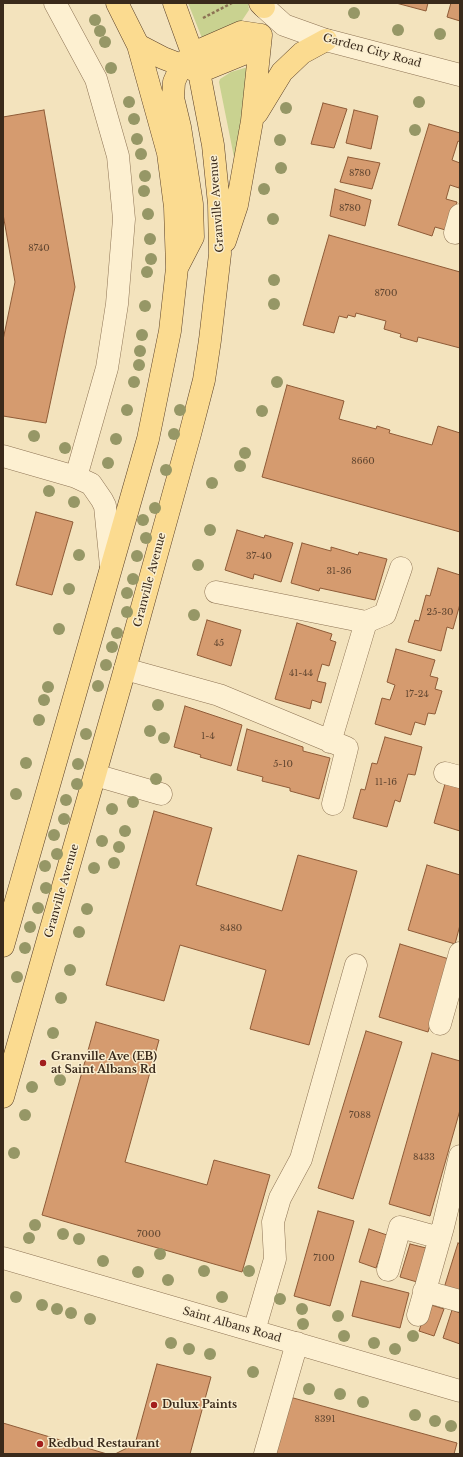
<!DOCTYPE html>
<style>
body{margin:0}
#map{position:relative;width:463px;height:1457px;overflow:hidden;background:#f3e3bd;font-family:"Libre Baskerville",serif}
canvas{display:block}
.frame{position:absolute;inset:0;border:4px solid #3a2a1b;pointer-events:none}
</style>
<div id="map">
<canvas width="463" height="1457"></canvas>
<div class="frame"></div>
</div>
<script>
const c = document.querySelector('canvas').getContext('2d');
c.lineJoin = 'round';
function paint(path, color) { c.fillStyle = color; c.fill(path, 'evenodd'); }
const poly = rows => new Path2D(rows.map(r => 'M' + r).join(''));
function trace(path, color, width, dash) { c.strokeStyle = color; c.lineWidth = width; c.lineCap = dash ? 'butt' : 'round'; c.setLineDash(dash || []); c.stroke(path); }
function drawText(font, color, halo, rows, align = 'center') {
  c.font = font + ' "Libre Baskerville",serif'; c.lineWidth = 3; c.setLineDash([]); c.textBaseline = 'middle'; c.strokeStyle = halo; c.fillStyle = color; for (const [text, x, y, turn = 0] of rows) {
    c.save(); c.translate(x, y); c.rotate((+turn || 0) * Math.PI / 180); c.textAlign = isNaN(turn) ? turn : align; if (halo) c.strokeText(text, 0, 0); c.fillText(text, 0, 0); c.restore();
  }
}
paint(poly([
 [188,3,248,3,249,10,241,22,202,38],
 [248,67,253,69,236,157,234,157,219,82,220,79,231,72]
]), '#c9d290');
const building = poly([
 [396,3,428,3,426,11,396,3],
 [451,3,460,3,460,21,447,17,451,3],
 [323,103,347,109,334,148,311,144,323,103],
 [44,110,75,287,46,423,3,416,3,340,15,282,3,214,3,117,44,110],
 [354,110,378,116,371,149,346,143,354,110],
 [429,124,460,133,460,142,458,141,452,160,460,163,460,183,459,188,450,185,446,199,457,202,449,231,435,227,432,236,398,225,429,124],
 [348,157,380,163,372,189,340,182,348,157],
 [335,189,371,200,365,226,330,216,335,189],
 [329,235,460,272,460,348,418,337,417,342,400,337,401,334,384,329,386,321,356,313,355,317,348,315,347,318,339,316,334,333,303,325,329,235],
 [287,385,344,401,339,419,376,429,377,426,390,430,389,433,432,445,438,426,460,433,460,532,262,477,287,385],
 [36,512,73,522,52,595,16,585,36,512],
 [237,530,264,538,265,535,293,543,281,582,254,574,253,579,225,570,237,530],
 [302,543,331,551,331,547,358,555,359,552,387,559,375,600,320,588,319,591,291,583,302,543],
 [438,568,460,575,460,604,453,629,447,627,441,651,408,642,415,620,419,621,426,595,430,596,438,568],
 [207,620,241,630,231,666,197,655,207,620],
 [297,623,332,634,330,640,336,642,329,666,322,664,317,681,326,683,321,703,312,700,310,709,275,699,297,623],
 [396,649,435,660,430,676,438,678,435,689,442,691,435,714,428,713,425,725,415,722,411,735,375,724,382,698,390,700,395,685,387,682,396,649],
 [185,706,242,725,231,766,200,757,201,755,174,747,185,706],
 [247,729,303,747,303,751,330,758,319,799,290,791,290,788,262,781,263,777,237,770,247,729],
 [385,737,422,747,415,775,408,774,400,802,395,800,387,827,353,818,361,789,365,790,372,763,377,764,385,737],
 [445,784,460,788,460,831,434,823,445,784],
 [154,811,212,828,196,885,282,911,298,855,357,871,309,1045,250,1029,266,970,180,945,164,1001,106,985,154,811],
 [427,865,460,875,460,925,455,944,408,930,427,865],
 [400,944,449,959,428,1032,379,1017,400,944],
 [96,1022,159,1040,125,1162,207,1185,214,1160,270,1175,242,1272,42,1215,96,1022],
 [366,1031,402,1042,353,1199,318,1188,366,1031],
 [432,1053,460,1061,460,1110,430,1216,389,1204,432,1053],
 [318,1211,354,1221,330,1306,294,1296,318,1211],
 [369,1229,387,1235,376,1268,359,1262,369,1229],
 [458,1243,460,1244,460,1293,444,1288,458,1243],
 [410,1244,426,1248,417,1282,400,1277,410,1244],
 [361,1281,409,1293,400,1328,352,1316,361,1281],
 [428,1304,444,1309,434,1336,419,1331,428,1304],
 [452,1310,460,1313,460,1344,443,1338,452,1310],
 [157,1364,211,1377,190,1454,115,1454,135,1444,157,1364],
 [286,1396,457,1443,454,1454,270,1454,286,1396],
 [3,1423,107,1454,3,1454,3,1423]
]);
paint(building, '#d59b6f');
trace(building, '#8e5b37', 1);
const minor = poly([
 [55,3,96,79,118,156,124,219,117,304,107,368,76,477],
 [264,7,284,25,326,40,460,75],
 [455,233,460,215],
 [3,456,76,477,91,484,102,500,105,506,111,566],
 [216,592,366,622,330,742],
 [366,622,385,614,401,568],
 [125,669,219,695,347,748,333,804],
 [445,773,460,777],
 [95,775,161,794],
 [440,1024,460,953],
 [3,1258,460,1391],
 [388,1270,400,1227,440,1238],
 [424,1291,460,1301],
 [418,1315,443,1227,460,1156],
 [254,1331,275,1259,273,1222,280,1198,301,1159,356,965],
 [265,1454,297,1343]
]);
const major = poly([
 [260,3,264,7],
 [138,45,163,58,199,72,243,54,261,35],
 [257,113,282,72,302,53,326,40],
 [225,241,237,205,252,121,261,35],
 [178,266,193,237,192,204,180,127,173,98,174,82,181,66,193,53,241,32,261,35],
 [3,946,148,439,170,331,177,268,175,207,168,153,138,45,117,3],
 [3,1097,125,669,190,434,204,380,210,340,220,254,219,204,213,145,199,72,174,3]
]);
trace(minor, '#8d7354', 23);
trace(major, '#5a4029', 23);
trace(poly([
 [203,18,232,3]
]), '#8d7354', 2.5, [3, 2]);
trace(minor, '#fdf0d1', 22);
trace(major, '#fbdb90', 22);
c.fillStyle = '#969766';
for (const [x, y] of [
 [354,13],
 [95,20],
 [398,30],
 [100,31],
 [440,34],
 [105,42],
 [111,68],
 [129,102],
 [419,102],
 [286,108],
 [134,119],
 [415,130],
 [137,139],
 [280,140],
 [141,154],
 [281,168],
 [145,176],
 [264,189],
 [144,191],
 [148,214],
 [273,219],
 [150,239],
 [151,259],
 [147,272],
 [274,280],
 [274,304],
 [145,306],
 [142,335],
 [140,351],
 [139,365],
 [134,382],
 [277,382],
 [127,410],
 [180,410],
 [262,411],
 [174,434],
 [34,436],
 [116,439],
 [65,448],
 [245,453],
 [108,463],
 [240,466],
 [166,470],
 [212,483],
 [49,491],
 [74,502],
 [155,508],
 [143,520],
 [210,530],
 [146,538],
 [79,555],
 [137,556],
 [198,565],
 [133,579],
 [69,589],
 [127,593],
 [127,612],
 [194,615],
 [59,629],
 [117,633],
 [112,647],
 [106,665],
 [98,686],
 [48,687],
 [44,700],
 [158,705],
 [39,720],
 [150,731],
 [86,734],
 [164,738],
 [26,763],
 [78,764],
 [156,779],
 [77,784],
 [16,794],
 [66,800],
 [133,802],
 [112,809],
 [64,819],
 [125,831],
 [54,835],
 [102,841],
 [119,847],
 [57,854],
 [114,863],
 [45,866],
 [94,868],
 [46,888],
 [38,908],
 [87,909],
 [30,927],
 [79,932],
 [25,948],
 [70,970],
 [17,977],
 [61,998],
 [53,1033],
 [60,1080],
 [32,1087],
 [25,1115],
 [14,1153],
 [35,1225],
 [63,1234],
 [29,1238],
 [79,1239],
 [160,1254],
 [103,1261],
 [204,1271],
 [249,1271],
 [138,1272],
 [168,1280],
 [16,1297],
 [222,1297],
 [280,1299],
 [42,1305],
 [57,1309],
 [302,1309],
 [71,1313],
 [338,1316],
 [90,1319],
 [303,1324],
 [344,1336],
 [413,1336],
 [171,1343],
 [374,1343],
 [189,1349],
 [395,1349],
 [210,1354],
 [253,1372],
 [309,1389],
 [340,1394],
 [363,1402],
 [415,1415],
 [435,1421],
 [451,1426]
]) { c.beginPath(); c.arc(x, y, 6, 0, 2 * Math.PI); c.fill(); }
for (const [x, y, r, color] of [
 [43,1063,4,"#a21e1d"],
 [154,1405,4,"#a21e1d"],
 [40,1444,4,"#a21e1d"]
]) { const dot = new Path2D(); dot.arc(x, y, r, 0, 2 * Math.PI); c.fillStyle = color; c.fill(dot); trace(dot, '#f9edce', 1.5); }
drawText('9px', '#614630', null, [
 ["8780",360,173],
 ["8780",350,208],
 ["8740",39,248],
 ["8700",386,293],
 ["8660",363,461],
 ["37-40",259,556],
 ["31-36",339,571],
 ["25-30",440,612],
 ["45",219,643],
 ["41-44",301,673],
 ["17-24",417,694],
 ["1-4",208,736],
 ["5-10",283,764],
 ["11-16",386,782],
 ["8480",231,928],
 ["7088",360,1115],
 ["8433",424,1157],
 ["7000",149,1234],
 ["7100",324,1258],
 ["8391",325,1419]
]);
drawText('11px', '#3a2a1b', '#f9edce', [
 ["Garden City Road",372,51,15],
 ["Granville Avenue",217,204,-94],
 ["Granville Avenue",150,580,-75],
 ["Granville Avenue",62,891,-74],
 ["Saint Albans Road",232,1325,16]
]);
drawText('bold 11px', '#3a2a1b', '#f9edce', [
 ["Granville Ave (EB)",51,1057],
 ["at Saint Albans Rd",51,1070],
 ["Dulux Paints",162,1405],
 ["Redbud Restaurant",48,1444]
], 'left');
</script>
